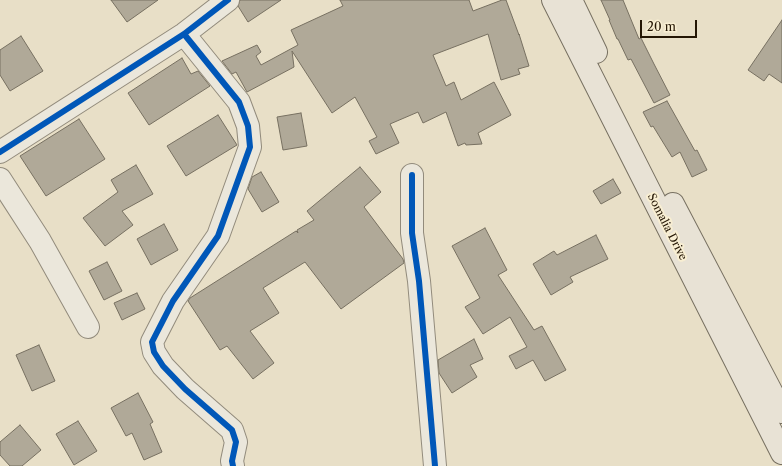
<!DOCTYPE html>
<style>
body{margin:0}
#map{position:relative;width:782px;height:466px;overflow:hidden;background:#e8dfc7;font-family:"Libre Caslon Text",serif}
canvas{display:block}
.scale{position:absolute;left:640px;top:20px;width:57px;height:18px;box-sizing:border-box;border:2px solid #241604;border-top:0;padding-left:5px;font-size:12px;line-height:14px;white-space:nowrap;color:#241604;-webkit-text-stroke:3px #f8eed2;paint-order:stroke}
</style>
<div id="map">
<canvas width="782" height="466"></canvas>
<div class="scale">20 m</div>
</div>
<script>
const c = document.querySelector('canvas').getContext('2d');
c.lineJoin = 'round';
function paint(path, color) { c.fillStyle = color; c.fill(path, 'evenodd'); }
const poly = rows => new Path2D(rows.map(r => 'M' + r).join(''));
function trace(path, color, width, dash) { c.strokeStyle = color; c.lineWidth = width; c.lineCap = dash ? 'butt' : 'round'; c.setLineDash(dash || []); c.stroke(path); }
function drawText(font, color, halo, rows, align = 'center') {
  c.font = font + ' "Libre Caslon Text",serif'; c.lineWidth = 4; c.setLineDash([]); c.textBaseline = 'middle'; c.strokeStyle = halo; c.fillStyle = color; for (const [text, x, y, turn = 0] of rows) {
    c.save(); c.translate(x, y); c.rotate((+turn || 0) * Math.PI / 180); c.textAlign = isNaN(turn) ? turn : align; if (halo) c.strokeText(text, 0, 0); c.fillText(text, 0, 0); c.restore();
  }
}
const building = poly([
 [111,0,158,0,127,22,111,0],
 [240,0,281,0,248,22,238,6,240,0],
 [340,0,469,0,473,11,502,0,506,0,519,35,519,34,529,66,518,69,520,74,501,80,488,34,433,55,446,86,454,82,461,100,494,82,511,115,478,133,482,144,466,145,465,143,458,146,446,112,423,123,418,112,390,124,399,143,376,154,369,141,377,137,355,97,332,113,292,51,294,67,247,92,236,72,232,74,222,61,257,45,261,52,256,56,261,65,298,45,291,30,343,6,340,0],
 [601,0,623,0,639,39,641,38,654,64,670,95,654,103,631,59,628,60,618,39,617,39,609,20,610,20,601,0],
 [782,20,782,83,769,74,764,81,748,70,782,20],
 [21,36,43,71,10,91,0,75,0,50,21,36],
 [182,58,191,74,198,71,210,86,149,125,128,93,182,58],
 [667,101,695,151,697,150,707,170,692,177,680,152,672,157,653,126,651,127,643,112,667,101],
 [301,113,307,146,283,150,277,117,301,113],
 [218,115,237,145,186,176,167,146,218,115],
 [79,119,105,159,46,196,20,156,79,119],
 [136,165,153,194,122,211,133,225,105,246,83,218,118,192,111,180,136,165],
 [360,167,381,192,364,207,403,259,404,263,341,309,305,262,263,288,279,313,250,331,274,363,253,379,227,346,220,350,188,301,190,298,296,231,298,233,297,230,314,220,307,211,360,167],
 [261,172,279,202,262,212,248,189,252,177,261,172],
 [613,179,621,193,601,204,593,191,613,179],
 [164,224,178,250,151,265,137,239,164,224],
 [485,228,507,270,498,275,534,330,542,326,566,370,545,381,533,360,516,369,509,356,527,347,510,317,483,334,465,307,480,298,452,246,485,228],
 [596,235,608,259,570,277,573,282,551,295,533,264,554,251,557,255,596,235],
 [107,262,122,291,104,300,89,271,107,262],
 [137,293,145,309,122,320,114,303,137,293],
 [474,339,483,359,470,365,477,377,452,393,439,373,438,360,474,339],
 [39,345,55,381,32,391,16,355,39,345],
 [138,393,153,422,150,424,162,452,144,460,132,433,126,436,111,408,138,393],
 [78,421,97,451,74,465,56,434,78,421],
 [20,425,41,450,22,466,10,466,0,455,0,442,20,425]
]);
paint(building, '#b0a998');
trace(building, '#777061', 1);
const street = poly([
 [184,34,239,102,248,126,250,147,218,236,173,301,152,342,154,352,163,366,185,389,232,430,236,442,232,461,233,466],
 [0,152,184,34,228,0],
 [412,175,412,233,419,281,435,466],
 [0,179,40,241,88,327]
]);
const primary = poly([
 [553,0,782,453],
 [571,0,596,52],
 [673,204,782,412]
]);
trace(street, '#928b7c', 24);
trace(primary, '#777061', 24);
trace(street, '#ebe7db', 22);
trace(primary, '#e8e2d5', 22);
trace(poly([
 [184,34,239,102,248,126,250,147,218,236,173,301,152,342,154,352,163,366,185,389,232,430,236,442,232,461,233,466],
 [0,152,184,34,228,0],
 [412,175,412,233,419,281,435,466]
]), '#0057b8', 6);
drawText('11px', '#241604', '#f8eed2', [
 ["Somalia Drive",667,227,63]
]);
</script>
